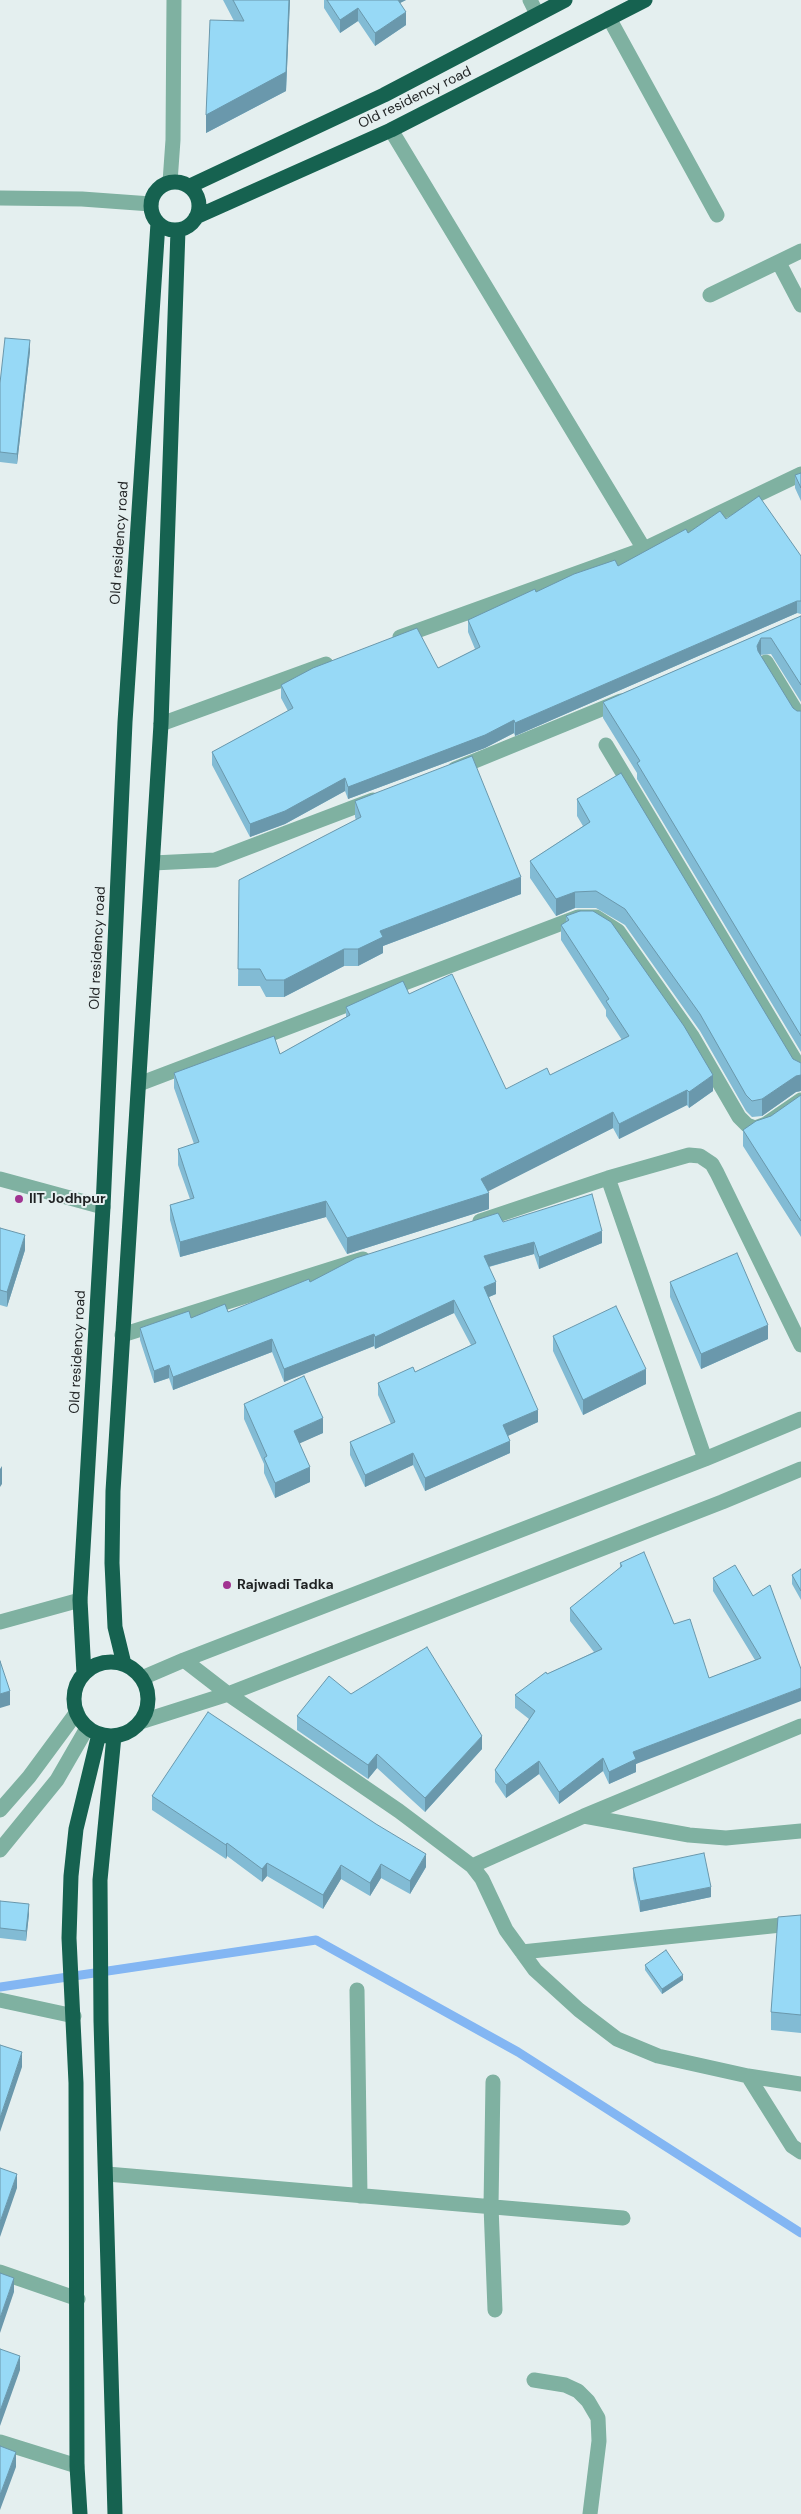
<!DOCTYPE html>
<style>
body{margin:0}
canvas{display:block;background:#e4efef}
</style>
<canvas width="801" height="2514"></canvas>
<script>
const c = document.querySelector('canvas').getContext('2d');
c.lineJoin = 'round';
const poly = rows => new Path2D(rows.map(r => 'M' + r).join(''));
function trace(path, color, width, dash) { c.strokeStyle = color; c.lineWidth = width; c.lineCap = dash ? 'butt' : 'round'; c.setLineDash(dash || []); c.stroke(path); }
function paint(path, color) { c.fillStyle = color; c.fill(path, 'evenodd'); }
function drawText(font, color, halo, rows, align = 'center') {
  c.font = font + ' "DM Sans",sans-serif'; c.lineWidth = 4; c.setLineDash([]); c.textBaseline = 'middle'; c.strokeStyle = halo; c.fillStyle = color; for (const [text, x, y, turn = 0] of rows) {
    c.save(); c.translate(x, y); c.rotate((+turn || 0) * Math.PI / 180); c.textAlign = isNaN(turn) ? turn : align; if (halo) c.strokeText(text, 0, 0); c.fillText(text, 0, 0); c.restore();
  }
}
trace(poly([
 [0,1987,316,1940,518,2052,801,2233]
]), '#83b6f3', 9);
trace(poly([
 [530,0,537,14],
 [609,18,717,215],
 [391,130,644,549],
 [170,182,173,140,174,0],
 [0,198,82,199,151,204],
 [779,263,801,305],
 [710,295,801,251],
 [400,637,644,549,801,474],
 [766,662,801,719],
 [161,724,326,664],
 [606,745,801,1070],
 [455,769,621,701],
 [153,863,215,860,373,800],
 [139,1084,578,917,596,917,618,931,692,1036,739,1117,747,1125,755,1128,766,1124,801,1100],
 [608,1178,705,1459],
 [0,1179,103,1207],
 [480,1221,608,1178,689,1155,700,1156,712,1164,717,1173,801,1345],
 [122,1335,363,1259],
 [0,1622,80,1600],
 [184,1660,228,1694,399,1811,472,1866,482,1879,506,1930,535,1970,579,2010,617,2039,658,2056,748,2076],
 [142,1678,184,1660,705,1459,801,1419],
 [140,1722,228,1694,722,1502,801,1469],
 [0,1810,29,1777,77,1712],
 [584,1816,689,1835,726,1838,801,1831],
 [0,1850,57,1780,87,1728],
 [472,1866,584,1816,801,1726],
 [522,1952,801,1923],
 [357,1990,360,2196],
 [0,2000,74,2016],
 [493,2082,491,2206,495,2310],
 [801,2084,748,2076,792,2146,801,2152],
 [107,2174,623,2218],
 [0,2272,78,2299],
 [534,2380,565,2385,578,2391,588,2401,598,2418,599,2441,590,2514],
 [0,2442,77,2466]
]), '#7fb1a1', 15);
trace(poly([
 '151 206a24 24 0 1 1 48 0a24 24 0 1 1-48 0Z',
 [190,186,384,95,565,0],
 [196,217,391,130,645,0],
 '74 1699a37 37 0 1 1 74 0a37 37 0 1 1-74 0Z',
 [124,1664,115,1627,112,1563,113,1491,161,724,178,230],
 [84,1674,80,1600,103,1207,125,722,158,223],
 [114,1736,100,1880,101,2021,115,2514],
 [80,2514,77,2466,76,2083,69,1938,71,1876,76,1829,99,1734]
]), '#166250', 15);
paint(poly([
 [223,0,290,0,286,91,206,133,234,21],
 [324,0,406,0,400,3,406,25,375,46,358,21,340,33,324,8],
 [30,351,17,464,0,462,0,383],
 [801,473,801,501,795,488,795,475],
 [726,519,801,556,801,614,797,613,515,736,514,733,485,748,348,799,345,791,285,824,250,837,212,765,212,752,288,711,281,698,281,685,438,668,475,649,468,632,468,620,536,592,618,566,688,533],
 [801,616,801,702,771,654,760,655,793,708,797,711,801,711,801,1052,637,779,637,773,603,718,603,702],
 [577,799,793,1059,801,1063,801,1091,796,1092,762,1116,752,1117,746,1111,700,1031,625,925,596,908,575,908,556,916,530,878,530,861,583,826,577,816],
 [355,801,521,894,383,946,383,953,358,966,344,966,284,997,266,997,260,986,238,986,239,880,356,820,355,817],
 [566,916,713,1091,689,1108,687,1105,619,1139,613,1128,487,1191,489,1209,347,1254,326,1217,180,1257,170,1220,170,1205,190,1199,178,1165,178,1149,194,1144,174,1088,174,1073,280,1054,346,1017,346,1007,409,994,506,1089,550,1075,622,1040,606,1016,606,1010,561,940,561,925,566,922],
 [801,1095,801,1237,743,1146,743,1130,771,1116],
 [503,1222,602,1243,539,1269,534,1254,489,1267,496,1294,489,1297,538,1422,508,1436,510,1453,425,1491,413,1465,365,1487,350,1455,350,1442,391,1424,378,1395,378,1383,415,1372,471,1345,454,1313,375,1349,374,1346,284,1382,272,1352,173,1390,169,1378,154,1383,140,1340,140,1328,228,1312,310,1282],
 [0,1228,25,1250,7,1307,0,1305],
 [670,1282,768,1339,701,1369,670,1297],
 [553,1336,646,1384,583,1415,553,1351],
 [244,1404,323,1433,299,1443,310,1482,275,1498,264,1473,264,1464,244,1419],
 [620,1563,674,1624,709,1678,755,1660,713,1591,713,1578,753,1596,801,1669,636,1764,636,1772,609,1784,603,1771,559,1804,539,1774,506,1798,495,1782,495,1770,529,1719,515,1708,515,1695,547,1674,594,1652,570,1621,570,1608,620,1568],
 [801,1569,801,1600,792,1584,792,1575],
 [351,1694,482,1749,425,1812,377,1768,368,1779,297,1730,297,1716],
 [152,1796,426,1867,410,1894,381,1878,370,1896,341,1879,323,1909,267,1876,262,1882,227,1856,226,1859,152,1810],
 [633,1868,711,1897,640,1912,633,1878],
 [0,1901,29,1914,26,1941,0,1938],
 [801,1915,801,2033,771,2030,771,2012],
 [645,1965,683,1980,662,1994,645,1970]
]), '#82bbd4');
paint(poly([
 [289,0,290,0,286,91,206,133,206,115],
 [394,0,406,0,394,6],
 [358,8,358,21,340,33,340,20],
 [406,12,406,25,375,46,375,33],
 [30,340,30,351,17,464,17,454],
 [797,601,797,613,515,736,515,723],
 [761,638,761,654,757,662,757,646],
 [514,720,514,733,485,748,348,799,348,787],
 [345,778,345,791,285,824,250,837,250,824],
 [521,877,521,894,383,946,383,953,358,966,358,949,380,931],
 [575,892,575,908,556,916,556,899],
 [344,949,344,966,284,997,284,980],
 [801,1074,801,1091,796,1092,762,1116,762,1099,796,1076],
 [713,1075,713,1091,689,1108,689,1092],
 [687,1090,687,1105,619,1139,619,1124],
 [613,1112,613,1128,481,1195,481,1179],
 [489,1193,489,1209,347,1254,347,1238],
 [326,1201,326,1217,180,1257,180,1242],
 [602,1231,602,1243,539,1269,539,1257],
 [25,1235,25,1250,7,1307,7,1292],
 [534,1242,534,1254,484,1268,484,1256],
 [496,1282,496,1294,484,1299,484,1287],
 [454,1300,454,1313,375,1349,375,1337],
 [768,1325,768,1339,701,1369,701,1354],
 [374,1334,374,1346,284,1382,284,1369],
 [272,1339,272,1352,173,1390,173,1377],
 [169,1365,169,1378,154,1383,154,1371],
 [646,1369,646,1384,583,1415,583,1400],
 [538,1410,538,1422,503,1438,503,1425],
 [323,1418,323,1433,294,1446,294,1431],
 [510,1441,510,1453,425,1491,425,1478],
 [413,1453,413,1465,365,1487,365,1475],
 [2,1466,2,1484,0,1487,0,1469],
 [310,1467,310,1482,275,1498,275,1483],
 [801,1688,801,1701,636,1764,636,1772,609,1784,609,1772,633,1752],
 [10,1691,10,1705,0,1708,0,1694],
 [482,1736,482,1749,425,1812,425,1798],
 [377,1754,377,1768,368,1779,368,1765],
 [603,1758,603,1771,559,1804,559,1792],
 [539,1761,539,1774,506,1798,506,1785],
 [227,1843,227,1856,226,1859,226,1845],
 [426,1854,426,1867,410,1894,410,1881],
 [267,1863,267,1876,262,1882,262,1869],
 [381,1864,381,1878,370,1896,370,1883],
 [341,1865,341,1879,323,1909,323,1895],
 [711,1887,711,1897,640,1912,640,1901],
 [29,1904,29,1914,26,1941,26,1931],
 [683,1975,683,1980,662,1994,662,1989],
 [22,2052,22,2067,0,2132,0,2118],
 [17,2174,17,2188,0,2237,0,2222],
 [14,2278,14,2292,0,2333,0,2318],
 [20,2356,20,2370,0,2426,0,2411],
 [16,2452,16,2467,0,2510,0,2495]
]), '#6a98ac');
const building = poly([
 [233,0,289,0,286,72,206,115,210,20,244,21,233,0],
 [327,0,398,0,406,12,375,33,358,8,340,20,327,0],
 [5,338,30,340,17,454,0,452,0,383,5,338],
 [801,473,801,488,795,475,801,473],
 [759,496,801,556,801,601,797,601,515,723,514,720,485,735,348,787,345,778,285,811,250,824,212,752,293,708,281,685,313,668,417,628,438,668,480,647,468,620,535,589,536,592,574,574,615,560,618,566,686,529,688,533,720,511,726,519,759,496],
 [801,616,801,685,771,638,761,638,757,646,758,651,793,708,797,711,801,711,801,1036,637,763,640,761,603,702,801,616],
 [472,756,521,877,380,931,383,937,358,949,344,949,284,980,266,980,260,969,238,969,239,880,361,817,355,801,472,756],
 [621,773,793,1059,801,1063,801,1075,796,1076,762,1099,752,1101,746,1095,700,1014,625,909,596,891,575,892,556,899,530,861,590,822,577,799,621,773],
 [580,911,593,911,611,922,684,1026,713,1075,689,1092,687,1090,619,1124,613,1112,481,1179,489,1193,347,1238,326,1201,180,1242,170,1205,194,1198,178,1149,199,1142,174,1073,274,1036,280,1054,350,1015,346,1007,403,981,409,994,452,974,506,1089,547,1068,550,1075,629,1036,606,1001,609,999,561,925,569,920,566,916,580,911],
 [801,1095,801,1221,743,1130,756,1121,771,1116,801,1095],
 [592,1194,602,1231,539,1257,534,1242,484,1256,496,1282,484,1287,538,1410,503,1425,510,1441,425,1478,413,1453,365,1475,350,1442,395,1422,378,1383,413,1367,415,1372,476,1343,454,1300,375,1337,374,1334,284,1369,272,1339,173,1377,169,1365,154,1371,140,1328,189,1311,191,1318,225,1304,228,1312,309,1279,310,1282,356,1258,498,1213,503,1222,592,1194],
 [0,1228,25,1235,7,1292,0,1290,0,1228],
 [737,1253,768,1325,701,1354,670,1282,737,1253],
 [616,1306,646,1369,583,1400,553,1336,616,1306],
 [304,1376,323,1418,294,1431,310,1467,275,1483,264,1458,267,1456,244,1404,304,1376],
 [644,1552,674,1624,690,1619,709,1678,761,1658,713,1578,735,1565,753,1596,770,1585,801,1669,801,1688,633,1752,636,1759,609,1772,603,1758,559,1792,539,1761,506,1785,495,1770,535,1711,515,1695,546,1672,547,1674,602,1649,570,1608,622,1566,620,1563,644,1552],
 [801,1569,801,1591,792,1575,801,1569],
 [427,1647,482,1736,425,1798,377,1754,368,1765,297,1716,329,1676,351,1694,427,1647],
 [0,1661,10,1691,0,1694,0,1661],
 [208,1712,376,1824,426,1854,410,1881,381,1864,370,1883,341,1865,323,1895,267,1863,262,1869,227,1843,226,1845,152,1796,208,1712],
 [704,1853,711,1887,640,1901,633,1868,704,1853],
 [0,1901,29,1904,26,1931,0,1928,0,1901],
 [801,1915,801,2015,771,2012,778,1917,801,1915],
 [666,1950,683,1975,662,1989,645,1965,666,1950],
 [0,2045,22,2052,0,2118,0,2045],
 [0,2168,17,2174,0,2222,0,2168],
 [0,2273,14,2278,0,2318,0,2273],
 [0,2349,20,2356,0,2411,0,2349],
 [0,2446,16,2452,0,2495,0,2446]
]);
paint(building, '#97d9f6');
trace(building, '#6a98ac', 1);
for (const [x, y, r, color] of [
 [19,1199,5,"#a13391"],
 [227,1585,5,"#a13391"]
]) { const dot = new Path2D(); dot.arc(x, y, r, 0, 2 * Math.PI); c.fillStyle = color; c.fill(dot); trace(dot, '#e4efef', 2); }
drawText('14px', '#1f2223', '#e4efef', [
 ["Old residency road",415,98,-26],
 ["Old residency road",120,543,-86],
 ["Old residency road",98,948,-87],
 ["Old residency road",78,1352,-87]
]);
drawText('bold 14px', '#1f2223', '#e4efef', [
 ["IIT Jodhpur",29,1199],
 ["Rajwadi Tadka",237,1585]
], 'left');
</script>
